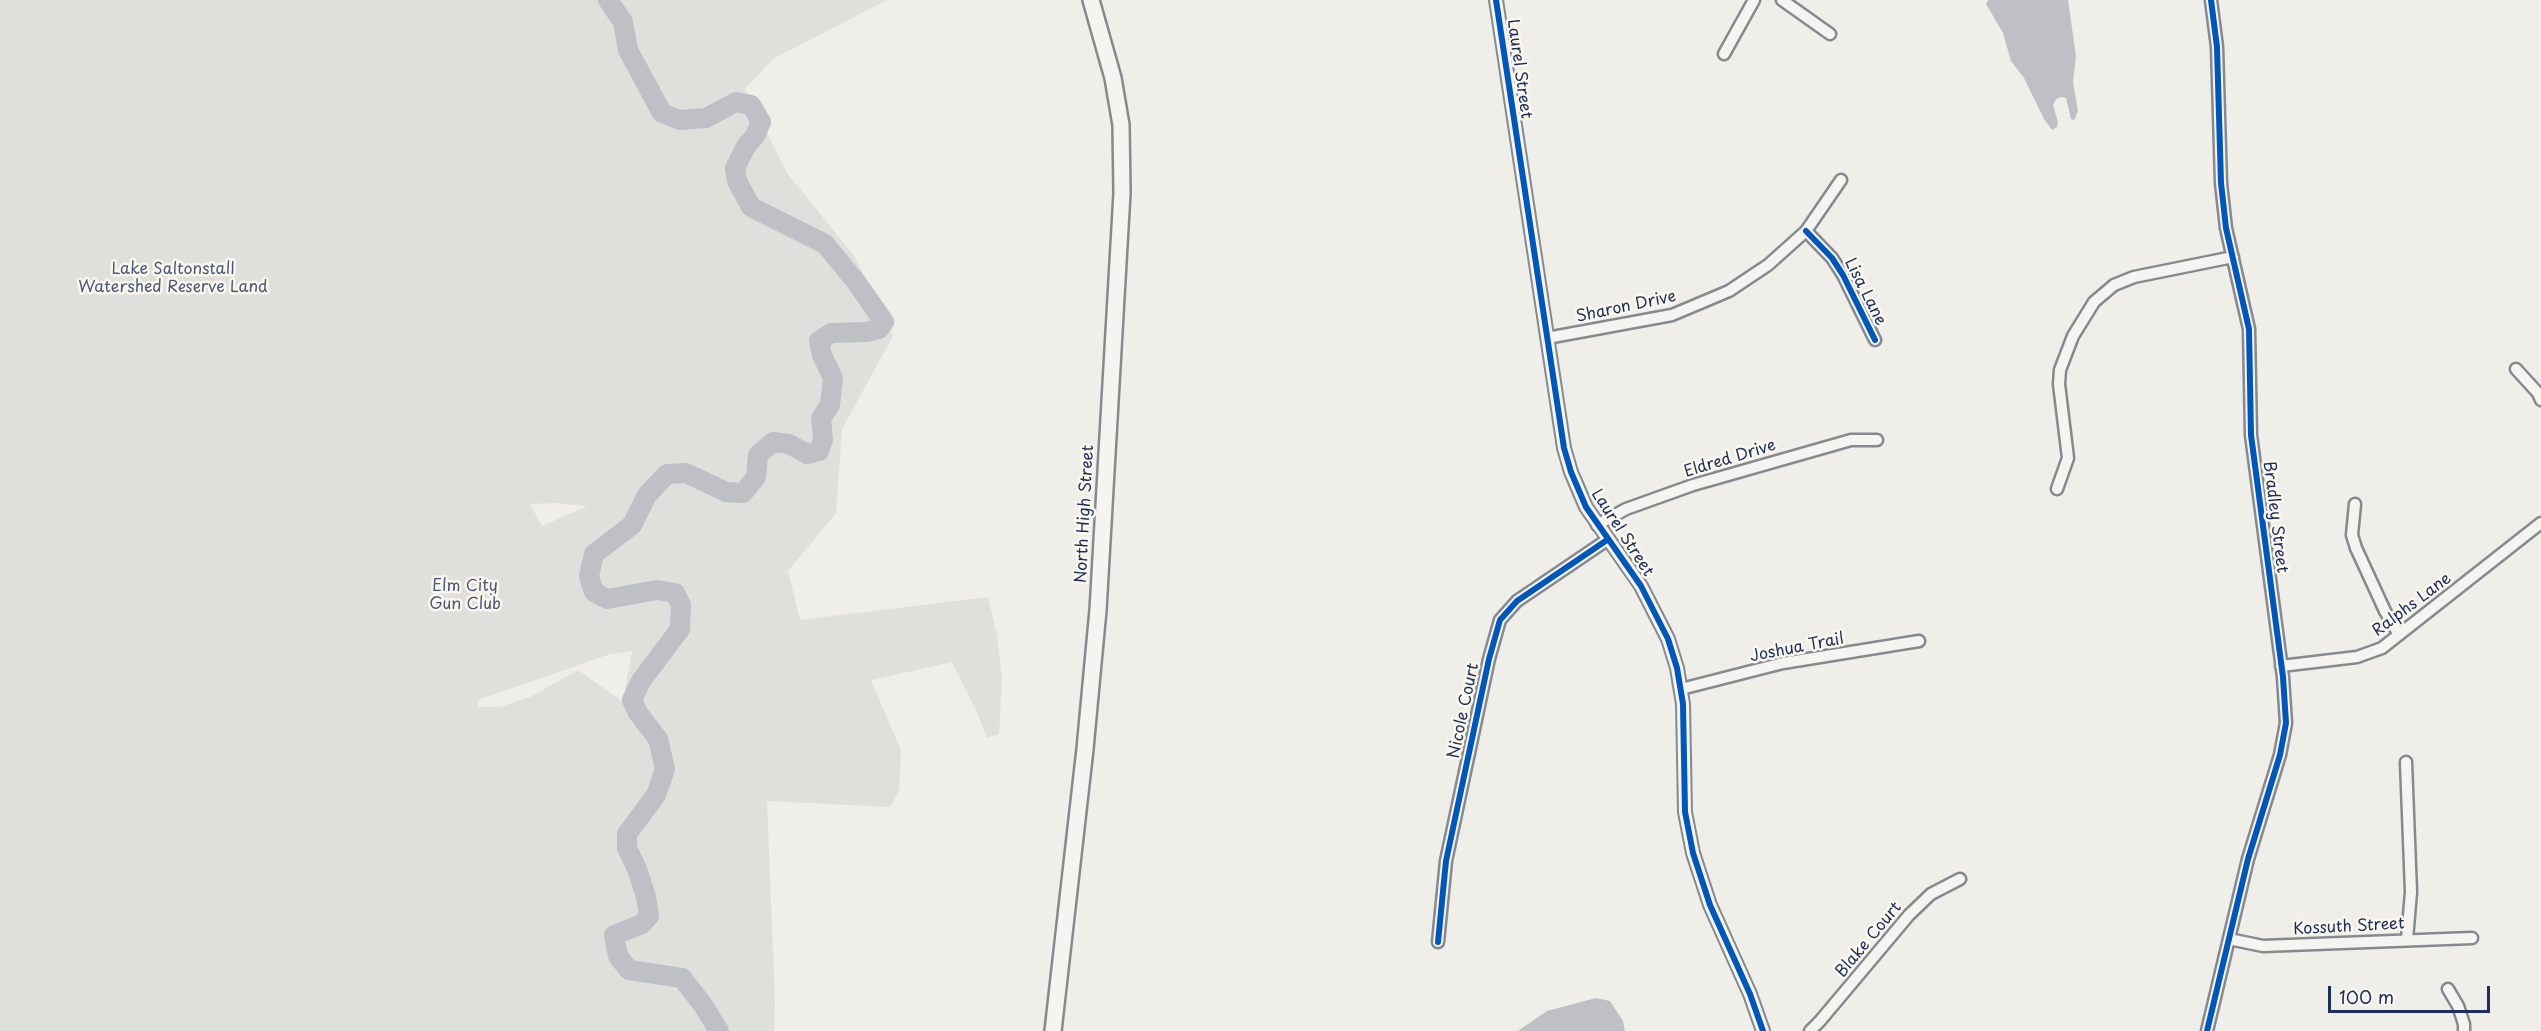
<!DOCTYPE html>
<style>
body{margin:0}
#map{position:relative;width:2541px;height:1031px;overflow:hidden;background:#efeee9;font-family:"Playpen Sans",sans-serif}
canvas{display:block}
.scale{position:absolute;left:2328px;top:986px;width:162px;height:27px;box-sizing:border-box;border:3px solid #1b2f5e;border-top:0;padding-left:8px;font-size:18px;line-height:21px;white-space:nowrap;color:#1b2f5e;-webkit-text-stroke:4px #fbf7ec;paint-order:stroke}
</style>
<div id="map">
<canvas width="2541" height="1031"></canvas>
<div class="scale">100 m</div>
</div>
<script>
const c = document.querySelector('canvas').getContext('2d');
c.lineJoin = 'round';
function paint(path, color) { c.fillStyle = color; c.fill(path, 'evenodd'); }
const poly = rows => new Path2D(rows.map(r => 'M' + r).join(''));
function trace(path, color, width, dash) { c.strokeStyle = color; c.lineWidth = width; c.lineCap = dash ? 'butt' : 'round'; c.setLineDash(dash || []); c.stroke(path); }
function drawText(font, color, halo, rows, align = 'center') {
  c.font = font + ' "Playpen Sans",sans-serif'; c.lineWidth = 5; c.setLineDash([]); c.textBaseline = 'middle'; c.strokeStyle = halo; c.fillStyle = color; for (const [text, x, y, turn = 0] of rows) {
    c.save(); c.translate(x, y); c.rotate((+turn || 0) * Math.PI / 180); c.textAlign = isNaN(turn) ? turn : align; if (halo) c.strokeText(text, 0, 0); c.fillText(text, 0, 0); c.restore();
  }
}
paint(poly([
 [0,0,887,0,773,59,745,89,787,173,855,257,893,336,842,429,836,513,788,571,800,620,988,597,997,636,1002,677,999,734,987,738,976,710,952,662,871,680,901,750,899,791,890,807,767,801,775,1001,774,1031,0,1031],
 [557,503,585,506,586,507,542,526,530,504],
 [632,651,623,702,578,670,530,697,500,707,478,707,478,700,610,654]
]), '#dfdfdc');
paint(poly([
 [1988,0,2068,0,2076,56,2073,82,2078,111,2074,120,2071,119,2066,98,2061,97,2056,99,2053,105,2058,122,2057,127,2052,130,2044,119,2024,78,2011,61,2003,33,1986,4],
 [1596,998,1610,1001,1623,1021,1625,1031,1518,1031,1547,1011]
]), '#bec0c6');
trace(poly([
 [608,0,623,22,628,50,662,113,680,120,706,118,736,102,751,105,761,122,755,136,746,146,735,168,737,181,751,207,825,244,857,283,884,322,879,329,867,332,831,333,819,341,822,355,833,378,830,405,821,418,823,440,819,451,807,454,789,444,773,442,758,455,756,477,743,493,726,492,686,473,667,474,647,495,632,525,594,554,589,576,594,592,607,599,657,590,675,593,681,605,680,629,641,681,632,700,638,713,658,739,665,769,656,795,627,834,627,848,637,869,646,897,649,916,642,924,614,935,618,956,629,970,682,978,703,1005,719,1031]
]), '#bec0c6', 20);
const minor = poly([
 [1782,0,1830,34],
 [1724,54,1754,0],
 [1806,231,1832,258,1843,275,1875,340],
 [1547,338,1672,315,1729,291,1768,265,1806,231,1841,180],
 [2516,369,2538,393,2541,400],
 [2057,489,2068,458,2059,384,2060,370,2073,336,2094,302,2114,285,2134,277,2233,257],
 [2355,504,2352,535,2356,548,2385,611,2399,635],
 [1597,525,1626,509,1693,485,1851,440,1877,440],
 [2281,666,2357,657,2382,648,2541,523],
 [1681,689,1783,663,1919,641],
 [2406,762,2411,892,2407,939],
 [2229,939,2263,946,2472,938],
 [1438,942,1446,861,1489,659,1500,620,1517,601,1607,540],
 [2448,989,2458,1006,2464,1024,2464,1031],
 [1810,1031,1820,1021,1909,915,1931,894,1960,879],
 [2207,1031,2248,859,2280,755,2286,723,2283,677,2251,435,2249,329,2226,228,2221,183,2217,47,2211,0]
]);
const tertiary = poly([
 [1496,0,1564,448,1571,472,1586,507,1641,586,1668,639,1677,668,1683,704,1685,812,1693,853,1710,905,1750,994,1763,1031]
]);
const secondary = poly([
 [1053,1031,1085,749,1098,610,1122,193,1121,125,1113,78,1091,0]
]);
trace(minor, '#868a90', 15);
trace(tertiary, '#868a90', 16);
trace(secondary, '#868a90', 20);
trace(minor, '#f5f4f0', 10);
trace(tertiary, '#f5f4f0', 12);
trace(secondary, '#f5f4f0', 15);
trace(poly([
 [1496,0,1564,448,1571,472,1586,507,1641,586,1668,639,1677,668,1683,704,1685,812,1693,853,1710,905,1750,994,1763,1031],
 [1806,231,1832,258,1843,275,1875,340],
 [1438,942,1446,861,1489,659,1500,620,1517,601,1607,540],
 [2207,1031,2248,859,2280,755,2286,723,2283,677,2251,435,2249,329,2226,228,2221,183,2217,47,2211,0]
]), '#0057b8', 6);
drawText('16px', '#1b2f5e', '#fbf7ec', [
 ["Laurel Street",1519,69,82],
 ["Lisa Lane",1865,292,63],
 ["Sharon Drive",1626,307,-12],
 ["Eldred Drive",1730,459,-17],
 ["North High Street",1085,514,-87],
 ["Bradley Street",2275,517,83],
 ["Laurel Street",1622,533,57],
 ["Ralphs Lane",2412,605,-37],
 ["Joshua Trail",1797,648,-11],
 ["Nicole Court",1464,711,-78],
 ["Kossuth Street",2349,927,-3],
 ["Blake Court",1869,940,-50]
]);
drawText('16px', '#49587b', '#fbf7ec', [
 ["Lake Saltonstall",173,270],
 ["Watershed Reserve Land",173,288],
 ["Elm City",465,587],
 ["Gun Club",465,605]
]);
</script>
